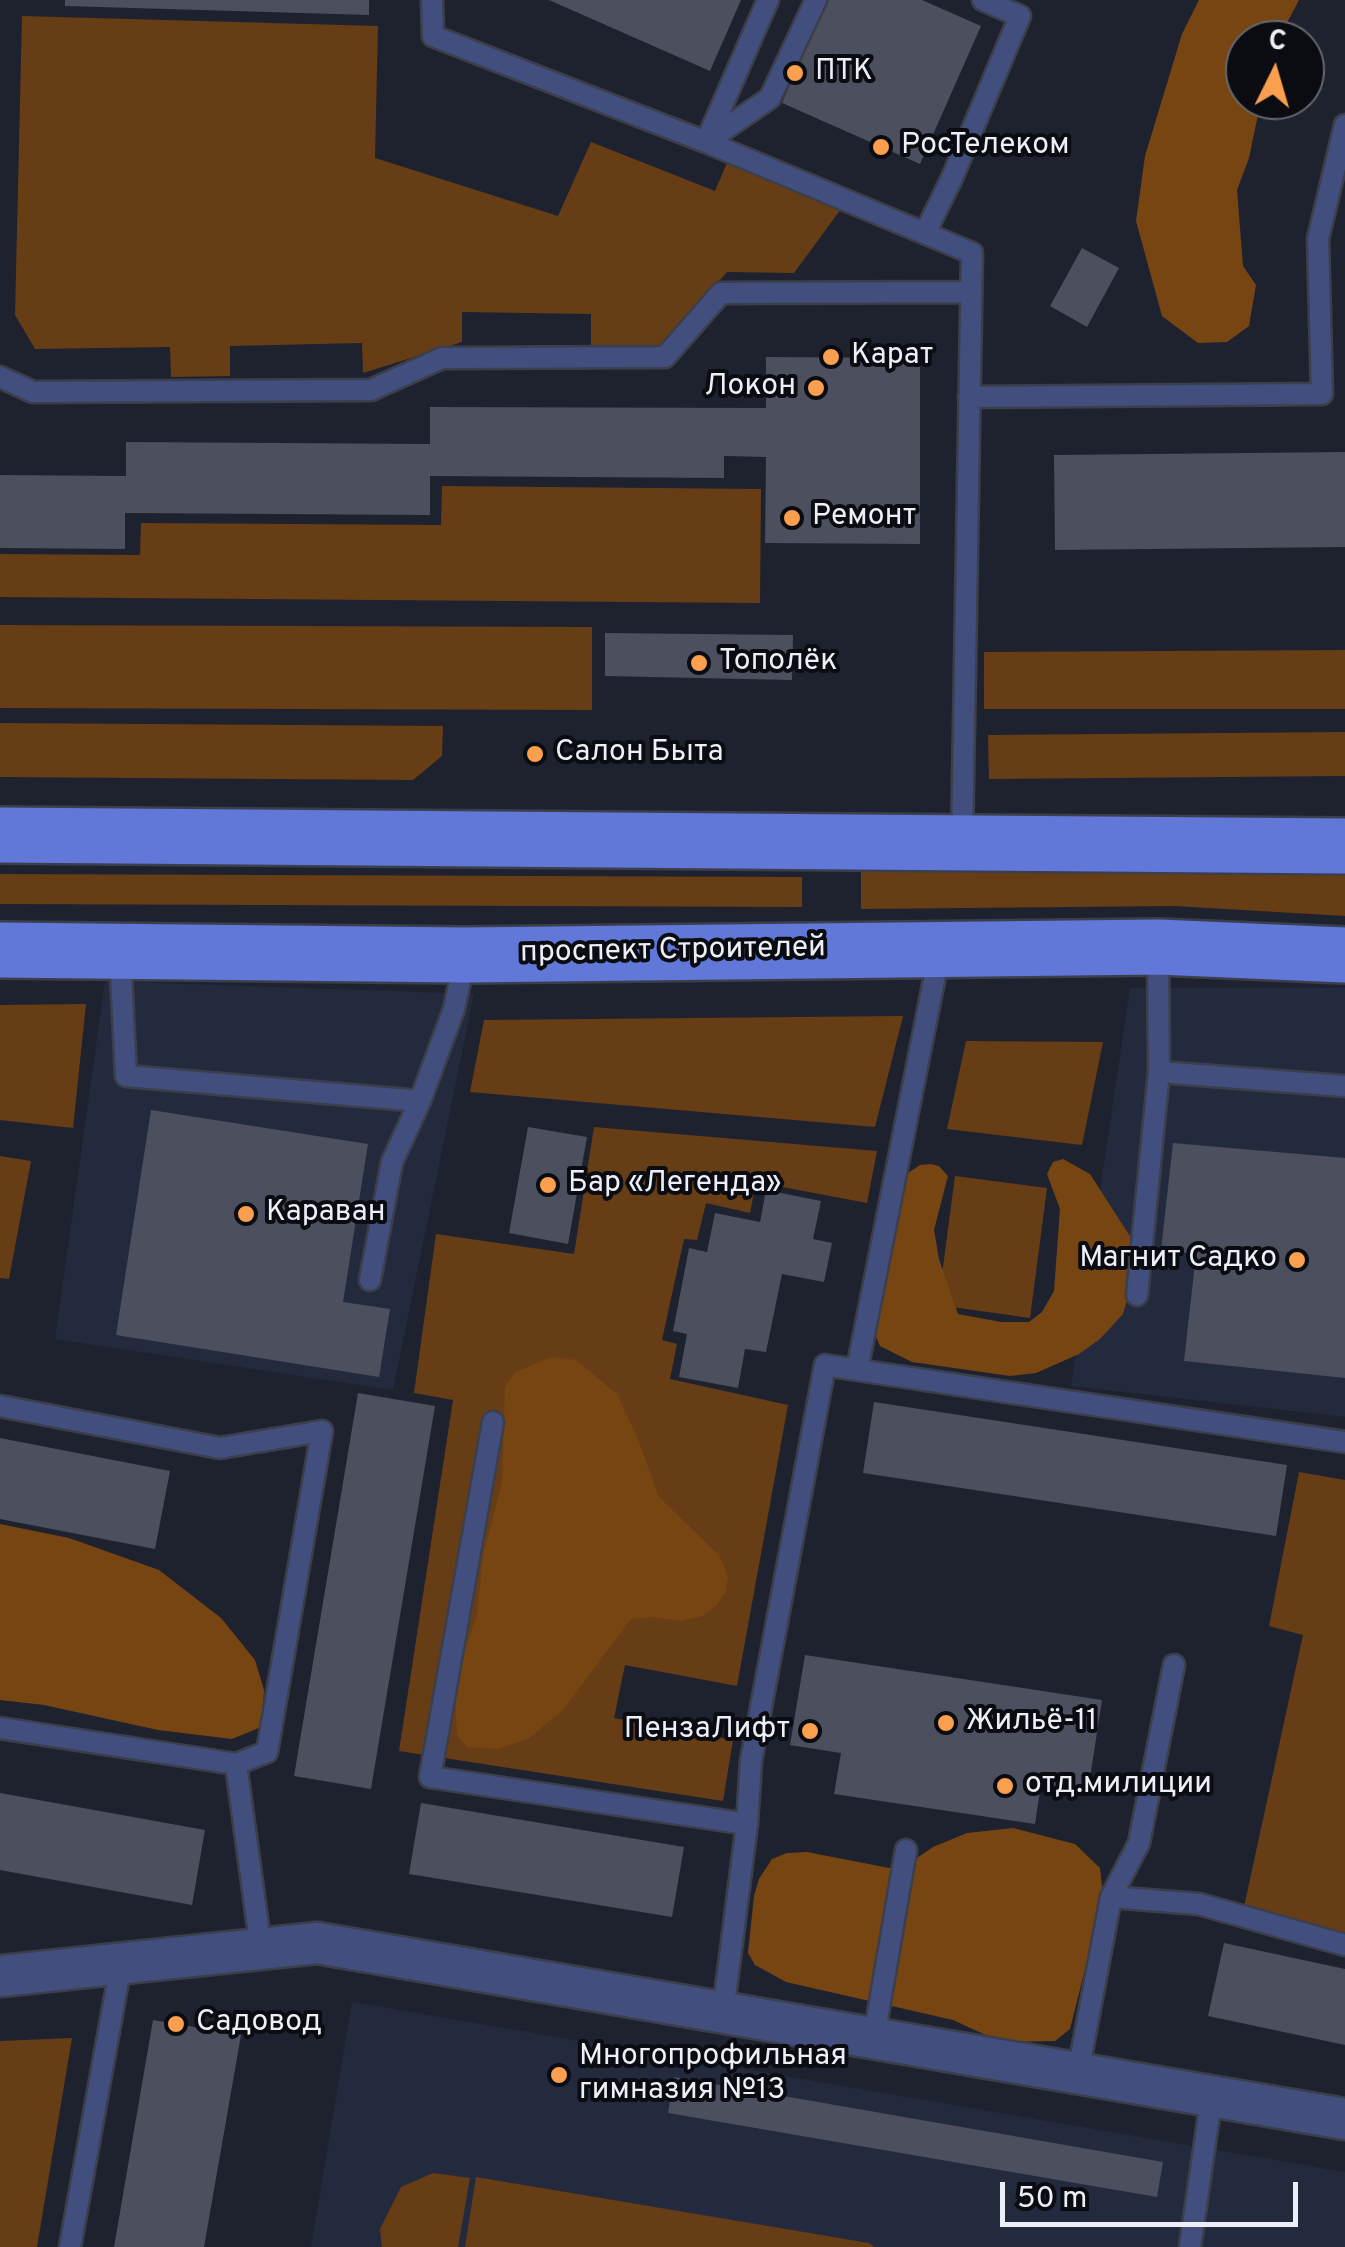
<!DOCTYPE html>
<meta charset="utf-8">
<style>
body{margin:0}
#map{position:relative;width:1345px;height:2247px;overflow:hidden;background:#1e222f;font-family:Overpass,sans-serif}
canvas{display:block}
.north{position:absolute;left:1225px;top:20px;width:100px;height:100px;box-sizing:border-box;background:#0a0c12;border:2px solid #64676e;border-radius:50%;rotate:5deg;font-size:28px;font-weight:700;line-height:40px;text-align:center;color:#eceff8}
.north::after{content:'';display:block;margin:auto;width:35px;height:45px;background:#f99f4d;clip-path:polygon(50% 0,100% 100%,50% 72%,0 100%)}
.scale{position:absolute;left:1000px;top:2182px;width:298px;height:45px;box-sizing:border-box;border:5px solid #eceff8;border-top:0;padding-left:12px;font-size:30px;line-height:35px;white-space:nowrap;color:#eceff8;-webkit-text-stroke:8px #0a0c12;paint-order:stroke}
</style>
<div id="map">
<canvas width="1345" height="2247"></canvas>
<div class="north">С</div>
<div class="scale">50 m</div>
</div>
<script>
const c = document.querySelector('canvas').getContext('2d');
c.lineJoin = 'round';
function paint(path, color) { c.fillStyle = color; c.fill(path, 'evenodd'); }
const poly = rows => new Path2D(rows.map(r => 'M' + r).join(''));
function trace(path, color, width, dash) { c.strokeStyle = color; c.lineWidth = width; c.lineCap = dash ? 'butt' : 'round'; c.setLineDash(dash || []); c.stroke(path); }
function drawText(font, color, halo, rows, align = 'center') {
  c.font = font + ' Overpass,sans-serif'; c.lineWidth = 8; c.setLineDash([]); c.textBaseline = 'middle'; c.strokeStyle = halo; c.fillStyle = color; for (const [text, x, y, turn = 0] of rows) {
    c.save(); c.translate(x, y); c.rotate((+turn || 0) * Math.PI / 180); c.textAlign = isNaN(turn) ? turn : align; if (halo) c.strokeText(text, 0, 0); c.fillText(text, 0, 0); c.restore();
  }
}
paint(poly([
 [105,981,474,994,393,1390,55,1339],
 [1130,988,1345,988,1345,1417,1071,1386],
 [352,2002,1345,2172,1345,2247,311,2247]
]), '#242a3d');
paint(poly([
 [22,16,378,26,375,158,558,216,591,142,715,191,727,163,841,209,794,273,727,272,663,346,591,345,591,314,462,312,462,342,363,373,362,343,230,346,230,376,171,377,170,347,35,349,15,315],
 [442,486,761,489,760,603,0,597,0,554,140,555,141,523,441,525],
 [0,625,592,627,592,710,0,708],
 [1345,650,1345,709,984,709,984,652],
 [0,723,443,726,442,756,413,780,0,777],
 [1345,732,1345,776,989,779,988,735],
 [861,865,1345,867,1345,916,1174,906,861,909],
 [0,874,802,877,802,907,0,904],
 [86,1004,73,1128,0,1120,0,1005],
 [903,1016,875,1127,470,1092,484,1020],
 [966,1041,1103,1042,1082,1145,947,1129],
 [594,1127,877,1151,867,1203,756,1182,750,1213,706,1203,697,1240,684,1239,662,1340,677,1344,670,1379,788,1405,737,1686,625,1665,614,1718,733,1740,723,1801,399,1751,453,1400,414,1393,436,1234,574,1254],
 [0,1156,31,1161,9,1279,0,1278],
 [955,1176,1047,1188,1030,1318,938,1305],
 [1299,1472,1345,1480,1345,1933,1244,1907,1303,1635,1269,1626],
 [72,2038,37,2247,0,2247,0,2041],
 [433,2173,470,2178,458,2247,382,2247,380,2229,401,2187],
 [476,2177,869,2243,874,2247,465,2247]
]), '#673d15');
paint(poly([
 [1199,0,1299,0,1278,40,1245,40,1245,100,1261,100,1249,158,1237,190,1243,266,1256,285,1249,326,1227,342,1198,343,1162,316,1136,221,1145,156,1182,34],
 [1063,1159,1090,1174,1133,1241,1133,1279,1123,1314,1100,1339,1079,1354,1036,1373,1010,1376,912,1362,880,1346,874,1332,897,1188,908,1173,920,1165,931,1164,939,1166,948,1176,934,1230,939,1259,958,1314,1001,1322,1029,1322,1042,1312,1054,1291,1060,1209,1047,1174,1053,1162],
 [551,1357,576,1360,617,1394,636,1434,659,1497,719,1555,728,1576,726,1591,716,1606,702,1616,681,1621,653,1617,631,1619,563,1710,528,1739,498,1749,468,1747,457,1735,454,1684,477,1614,483,1556,502,1482,505,1387,515,1372],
 [0,1524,69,1538,159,1570,221,1618,255,1660,264,1690,261,1727,232,1739,158,1730,44,1705,0,1700],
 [1013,1828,1075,1844,1100,1868,1103,1897,1070,2029,1055,2041,1001,2042,953,2020,786,1982,755,1965,748,1953,754,1896,759,1879,772,1859,787,1853,807,1852,889,1868,908,1864,933,1847,967,1833]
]), '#774512');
paint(poly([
 [65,0,369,0,369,15,65,6],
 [549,0,741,0,710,71],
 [827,0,922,0,981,26,920,164,782,103],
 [1082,248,1119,268,1087,327,1050,306],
 [766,357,920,358,920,544,765,543,766,457,724,456,724,478,430,476,430,515,125,513,125,549,0,548,0,475,126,476,126,442,430,444,430,407,766,408],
 [1345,452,1345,547,1055,550,1054,455],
 [605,633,793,635,792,680,605,676],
 [151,1110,368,1144,343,1302,390,1309,379,1377,116,1335],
 [528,1127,587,1137,568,1244,509,1233],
 [1173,1143,1345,1158,1345,1378,1184,1361,1196,1254,1161,1250],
 [766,1190,821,1201,813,1239,832,1243,824,1282,782,1274,766,1352,745,1349,738,1388,679,1377,687,1334,673,1331,689,1248,707,1252,715,1213,760,1222],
 [358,1393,435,1406,371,1789,294,1776],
 [874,1402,1287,1465,1276,1536,863,1473],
 [0,1438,170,1471,155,1549,0,1519],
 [805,1655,1102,1700,1088,1791,1041,1784,1035,1824,834,1794,841,1753,790,1745],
 [0,1793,205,1830,192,1905,0,1870],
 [421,1803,684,1847,672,1917,409,1874],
 [1224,1943,1345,1969,1345,2045,1208,2016],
 [153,2020,241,2035,204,2247,114,2247],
 [674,2077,1163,2162,1157,2197,668,2113]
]), '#4b4f5e');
const lane = poly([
 [432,0,433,36,706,142,972,253,962,842],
 [707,140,768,0],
 [706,142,770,98,816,0],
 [925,233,952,178,1020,16,983,0],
 [0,377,33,392,371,390,442,358,665,357,721,293,969,292],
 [969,397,1322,394,1318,239,1345,125],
 [120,953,126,1076,420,1101],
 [1159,1072,1345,1086],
 [370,1280,392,1162,420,1101,454,1009,465,957],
 [1137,1295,1159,1072,1158,949],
 [857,1370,1345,1442],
 [0,1406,220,1448,322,1431,267,1752,236,1764,261,1949],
 [493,1422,430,1777,747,1824],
 [0,1728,236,1764],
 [1111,1897,1199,1904,1345,1945],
 [723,2012,747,1824,751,1761,825,1365,857,1370,940,950],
 [874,2037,906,1850],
 [1078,2072,1111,1897,1139,1843,1174,1665],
 [70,2247,121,1964],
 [1190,2247,1212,2094]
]);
const street = poly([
 [0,1976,317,1943,1345,2119]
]);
const primary = poly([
 [0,835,1345,846],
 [0,950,465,955,1158,947,1345,955]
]);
trace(lane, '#3b3f4b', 25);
trace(street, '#3b3f4b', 45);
trace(primary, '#3b3f4b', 60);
trace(lane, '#424f7e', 20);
trace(street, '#424f7e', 40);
trace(primary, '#6178d9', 55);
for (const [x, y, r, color] of [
 [795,73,10,"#f99f4d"],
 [881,147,10,"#f99f4d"],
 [831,357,10,"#f99f4d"],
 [816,388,10,"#f99f4d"],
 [792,518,10,"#f99f4d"],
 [699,663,10,"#f99f4d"],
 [535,754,10,"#f99f4d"],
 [548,1185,10,"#f99f4d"],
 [246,1214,10,"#f99f4d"],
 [1297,1260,10,"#f99f4d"],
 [946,1723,10,"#f99f4d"],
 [810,1731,10,"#f99f4d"],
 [1005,1786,10,"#f99f4d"],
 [176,2024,10,"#f99f4d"],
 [559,2075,10,"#f99f4d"]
]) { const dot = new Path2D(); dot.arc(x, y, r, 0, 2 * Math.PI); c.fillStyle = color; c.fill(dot); trace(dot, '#0a0c12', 4); }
drawText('30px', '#eceff8', '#0a0c12', [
 ["ПТК",815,73],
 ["РосТелеком",901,147],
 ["Карат",851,357],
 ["Локон",796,388,"right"],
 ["Ремонт",812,518],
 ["Тополёк",719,663],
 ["Салон Быта",555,754],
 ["Бар «Легенда»",568,1185],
 ["Караван",266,1214],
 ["Магнит Садко",1277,1260,"right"],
 ["Жильё-11",966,1723],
 ["ПензаЛифт",790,1731,"right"],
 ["отд.милиции",1025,1786],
 ["Садовод",196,2024],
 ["Многопрофильная",579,2058],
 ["гимназия №13",579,2092]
], 'left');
drawText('30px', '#eceff8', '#0a0c12', [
 ["проспект Строителей",673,952,-1]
]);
</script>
